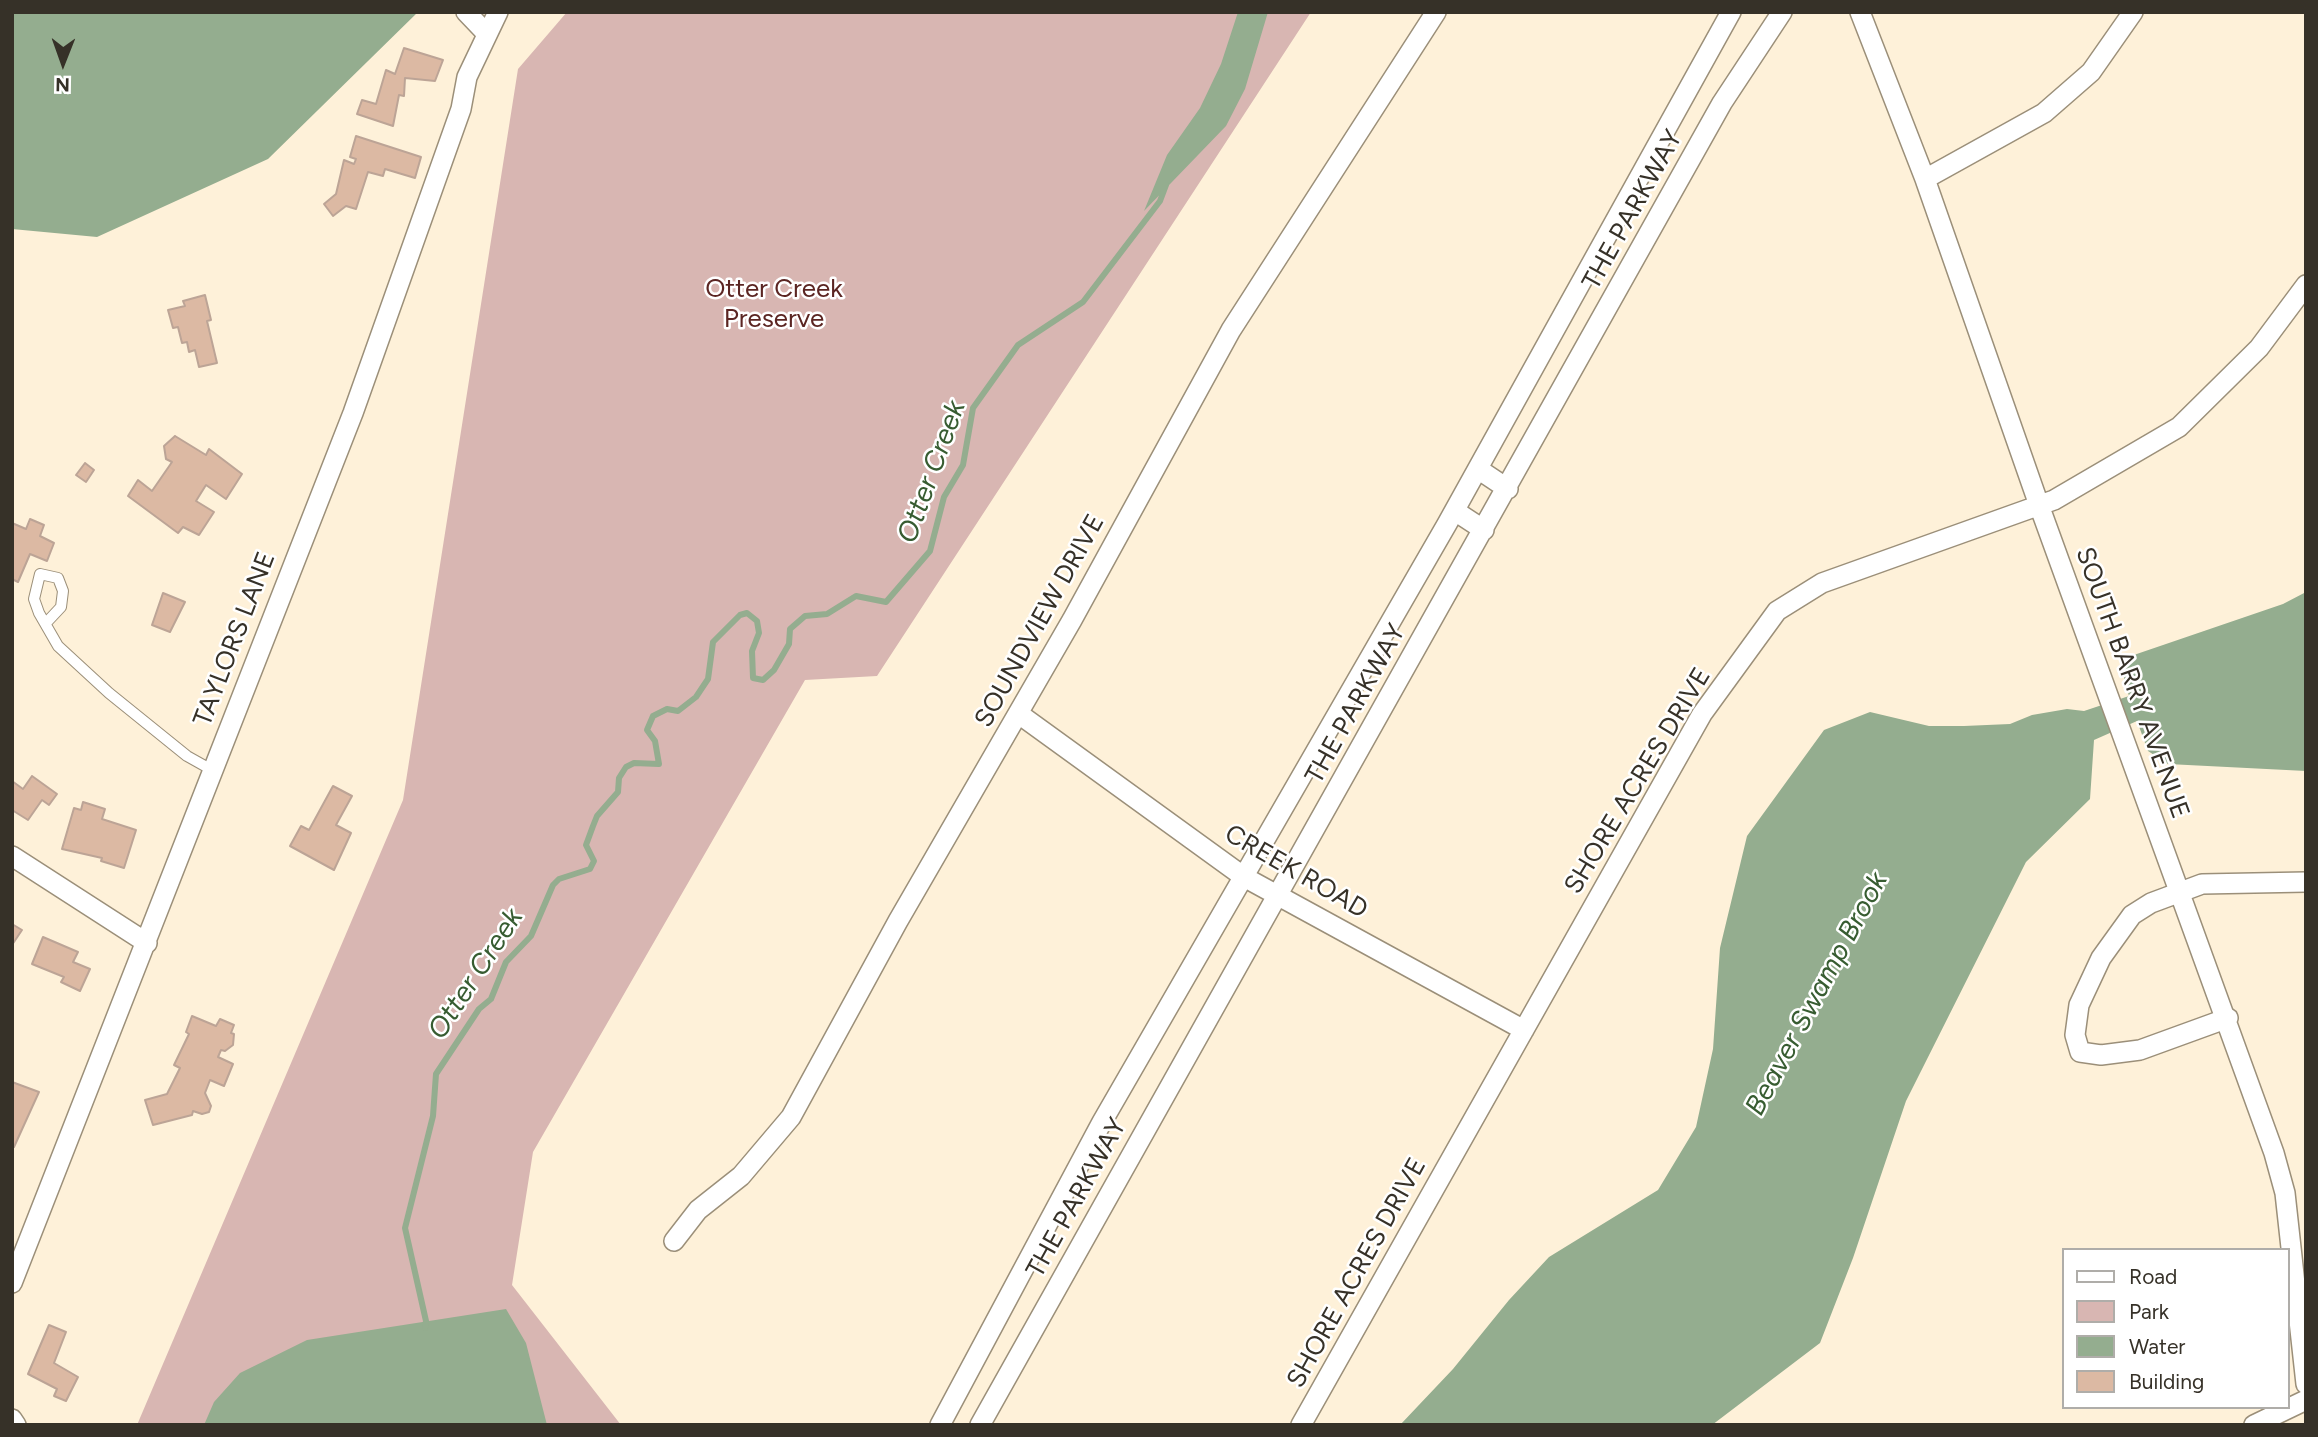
<!DOCTYPE html>
<style>
body{margin:0}
#map{position:relative;width:2318px;height:1437px;overflow:hidden;background:#fef1d9;font-family:Figtree,sans-serif}
canvas{display:block}
.frame{position:absolute;inset:0;border:14px solid #363128;pointer-events:none}
.legend{position:absolute;left:2062px;top:1248px;width:228px;height:161px;box-sizing:border-box;background:#fff;border:2px solid #afada9;margin:0;padding:9px 12px;list-style:none;font-size:21px;color:#363128}
.legend li{display:flex;align-items:center;gap:14px;height:35px}
.legend b{width:35px;border:2px solid #afada9}
.north{position:absolute;left:28px;top:28px;width:70px;height:70px;-webkit-text-stroke:5px #fff;paint-order:stroke;rotate:181deg;font-size:19px;font-weight:700;line-height:28px;text-align:center;color:#363128}
.north::after{content:'';display:block;margin:auto;width:24px;height:32px;background:#363128;clip-path:polygon(50% 0,100% 100%,50% 72%,0 100%)}
</style>
<div id="map">
<canvas width="2318" height="1437"></canvas>
<div class="frame"></div>
<ul class="legend">
<li><b style="height:9px;background:#fff"></b>Road</li>
<li><b style="height:19px;background:#d8b6b2"></b>Park</li>
<li><b style="height:19px;background:#94ad8f"></b>Water</li>
<li><b style="height:19px;background:#dcb9a3"></b>Building</li>
</ul>
<div class="north">N</div>
</div>
<script>
const c = document.querySelector('canvas').getContext('2d');
c.lineJoin = 'round';
function paint(path, color) { c.fillStyle = color; c.fill(path, 'evenodd'); }
const poly = rows => new Path2D(rows.map(r => 'M' + r).join(''));
function trace(path, color, width, dash) { c.strokeStyle = color; c.lineWidth = width; c.lineCap = dash ? 'butt' : 'round'; c.setLineDash(dash || []); c.stroke(path); }
function drawText(font, color, halo, rows, align = 'center') {
  c.font = font + ' Figtree,sans-serif'; c.lineWidth = 5; c.setLineDash([]); c.textBaseline = 'middle'; c.strokeStyle = halo; c.fillStyle = color; for (const [text, x, y, turn = 0] of rows) {
    c.save(); c.translate(x, y); c.rotate((+turn || 0) * Math.PI / 180); c.textAlign = isNaN(turn) ? turn : align; if (halo) c.strokeText(text, 0, 0); c.fillText(text, 0, 0); c.restore();
  }
}
paint(poly([
 [567,12,1311,12,877,676,805,680,533,1152,512,1285,621,1425,137,1425,403,800,518,69]
]), '#d8b6b2');
paint(poly([
 [12,12,418,12,268,159,97,237,12,229],
 [1238,12,1268,12,1245,89,1226,126,1144,211,1167,155,1200,108,1221,64],
 [2306,592,2306,771,2168,764,2148,751,2137,721,2094,740,2090,799,2026,862,1906,1101,1853,1258,1820,1343,1712,1425,1400,1425,1453,1369,1509,1300,1549,1257,1658,1190,1696,1127,1713,1049,1720,948,1747,836,1824,730,1870,712,1929,726,1964,726,2010,724,2032,715,2067,709,2084,711,2129,696,2124,679,2125,658,2283,604],
 [506,1309,526,1343,547,1425,204,1425,214,1402,240,1373,307,1340]
]), '#94ad8f');
trace(poly([
 [425,1328,426,1321,405,1228,433,1116,436,1074,479,1009,491,999,506,962,531,936,553,885,559,879,590,869,594,861,586,845,593,826,597,816,618,792,619,778,626,767,634,763,659,764,655,741,647,730,653,716,667,709,678,711,696,697,708,679,713,642,740,615,747,613,757,621,759,633,752,651,753,678,763,680,774,670,789,644,790,629,805,616,827,614,856,596,886,602,930,551,944,497,963,465,973,408,1018,345,1083,302,1160,201,1166,185]
]), '#94ad8f', 6);
const building = poly([
 [404,48,443,60,435,81,405,78,404,96,399,95,393,126,357,114,362,100,376,104,386,70,395,74,404,48],
 [356,136,421,157,415,178,385,169,383,176,368,172,356,209,346,206,333,216,324,204,336,194,344,160,354,164,356,159,350,157,356,136],
 [205,295,211,320,207,321,217,363,199,367,195,350,189,352,187,342,182,343,178,327,173,328,168,310,185,306,183,301,205,295],
 [175,436,206,455,209,449,242,474,226,499,206,485,196,501,214,512,199,535,183,527,178,533,128,496,138,480,152,491,172,462,166,459,164,446,175,436],
 [85,463,94,470,86,482,76,475,85,463],
 [30,519,44,525,40,536,54,543,47,561,30,554,18,582,12,579,12,523,26,529,30,519],
 [163,593,185,602,170,632,152,625,163,593],
 [32,776,57,794,49,805,42,800,28,820,12,810,12,781,23,789,32,776],
 [333,786,352,796,336,825,351,833,334,870,290,846,301,826,309,830,333,786],
 [83,802,105,809,102,819,136,830,124,868,101,861,102,858,62,849,74,808,81,810,83,802],
 [12,924,22,930,12,945,12,924],
 [43,937,78,952,73,962,90,969,80,991,61,982,64,977,32,964,43,937],
 [192,1016,216,1026,220,1019,234,1025,231,1033,234,1034,233,1045,225,1051,221,1050,218,1057,233,1064,224,1086,210,1080,205,1093,211,1106,209,1112,202,1114,193,1111,192,1115,153,1125,145,1100,167,1094,180,1068,174,1065,189,1034,186,1032,192,1016],
 [12,1082,39,1092,14,1147,12,1146,12,1082],
 [49,1325,66,1332,54,1363,78,1377,66,1401,54,1396,57,1389,28,1374,49,1325]
]);
paint(building, '#dcb9a3');
trace(building, '#bca496', 2);
const lane = poly([
 [46,623,61,607,63,591,58,578,40,574,34,599,39,613,58,646,109,693,187,756,212,770]
]);
const street = poly([
 [466,12,487,34],
 [1860,12,1925,179,2039,505,2274,1153,2285,1193,2306,1384],
 [1925,179,2044,113,2091,72,2133,12],
 [1478,469,1508,489],
 [1455,511,1484,530],
 [1019,714,1244,877,1524,1030],
 [12,856,147,943],
 [2228,1018,2140,1050,2101,1055,2080,1052,2075,1035,2079,1005,2101,958,2132,915,2151,903,2202,884,2306,882],
 [674,1241,698,1210,741,1176,791,1117,898,921,1072,620,1231,330,1436,12],
 [12,1283,353,413,461,109,467,77,498,12],
 [12,1419,16,1425],
 [940,1425,1102,1122,1447,524,1731,12],
 [980,1425,1722,103,1782,12],
 [1301,1425,1702,714,1777,611,1822,583,2054,500,2179,427,2259,348,2306,285],
 [2254,1425,2306,1400]
]);
trace(lane, '#9b8f79', 12);
trace(street, '#9b8f79', 22);
trace(lane, '#fff', 10);
trace(street, '#fff', 19);
drawText('26px', '#363128', '#fff', [
 ["THE PARKWAY",1633,210,-61],
 ["SOUNDVIEW DRIVE",1040,621,-61],
 ["TAYLORS LANE",235,639,-69],
 ["SOUTH BARRY AVENUE",2132,683,70],
 ["THE PARKWAY",1356,704,-61],
 ["SHORE ACRES DRIVE",1638,781,-59],
 ["CREEK ROAD",1296,872,30],
 ["THE PARKWAY",1077,1198,-61],
 ["SHORE ACRES DRIVE",1357,1273,-61]
]);
drawText('26px', '#5b2522', '#fff', [
 ["Otter Creek",774,289],
 ["Preserve",774,319]
]);
drawText('italic 28px', '#375c31', '#fff', [
 ["Otter Creek",932,472,-70],
 ["Otter Creek",476,974,-57],
 ["Beaver Swamp Brook",1817,994,-62]
]);
</script>
